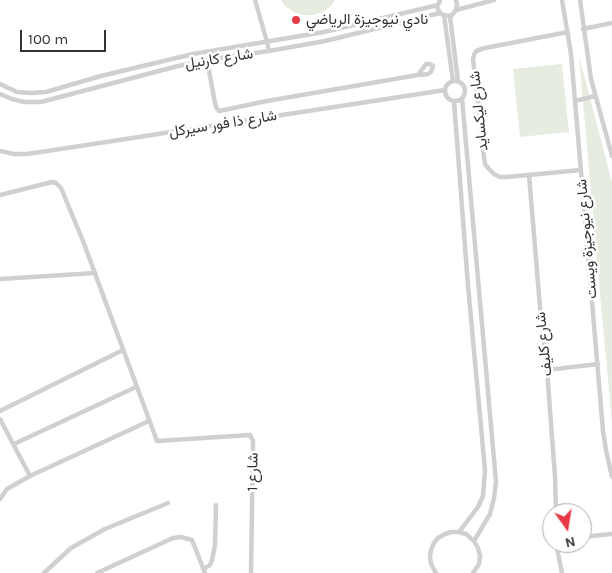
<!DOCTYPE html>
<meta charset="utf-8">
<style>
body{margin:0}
#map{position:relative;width:612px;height:573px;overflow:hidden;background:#fff;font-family:Karla,sans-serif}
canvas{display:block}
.north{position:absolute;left:542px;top:503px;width:50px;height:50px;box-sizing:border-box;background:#fff;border:1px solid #adadad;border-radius:50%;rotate:167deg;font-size:14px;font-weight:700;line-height:20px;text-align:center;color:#333}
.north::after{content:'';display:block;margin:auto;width:18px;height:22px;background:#e63946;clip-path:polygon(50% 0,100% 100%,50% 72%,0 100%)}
.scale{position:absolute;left:20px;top:30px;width:86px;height:22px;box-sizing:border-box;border:2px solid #333;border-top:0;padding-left:6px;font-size:15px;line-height:18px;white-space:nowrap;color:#333;-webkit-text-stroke:4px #fff;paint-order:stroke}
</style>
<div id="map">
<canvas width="612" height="573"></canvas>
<div class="north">N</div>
<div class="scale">100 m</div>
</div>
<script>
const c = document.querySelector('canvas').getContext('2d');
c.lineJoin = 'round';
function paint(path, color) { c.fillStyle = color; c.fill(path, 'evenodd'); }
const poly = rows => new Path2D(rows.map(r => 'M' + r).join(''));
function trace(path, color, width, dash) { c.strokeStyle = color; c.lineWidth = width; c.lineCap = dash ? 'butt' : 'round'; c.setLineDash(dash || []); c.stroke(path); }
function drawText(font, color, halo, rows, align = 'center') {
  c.font = font + ' Karla,Vazirmatn,sans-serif'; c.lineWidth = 5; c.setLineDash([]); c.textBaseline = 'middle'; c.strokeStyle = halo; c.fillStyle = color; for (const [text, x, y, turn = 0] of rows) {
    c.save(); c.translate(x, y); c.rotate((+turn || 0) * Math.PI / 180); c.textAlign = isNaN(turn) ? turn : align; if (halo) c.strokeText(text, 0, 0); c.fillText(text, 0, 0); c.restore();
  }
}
paint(poly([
 [281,0,335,0,332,5,323,12,314,15,303,15,294,12,285,6],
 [579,56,612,182,612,422,602,316],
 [562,64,569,132,520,137,513,69]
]), '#e6ecdf');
trace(poly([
 [255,0,267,42,269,51],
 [440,0,437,7,438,9,441,14,447,16,452,15,456,10,457,5,456,0],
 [562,0,571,54,603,431,606,450,612,477],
 [580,0,591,79,612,156],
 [456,10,494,0],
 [444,15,453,81],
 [450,16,458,81],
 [583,29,612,23],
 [568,32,485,48,476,51,474,55,473,59,484,157,485,164,489,169,494,174,500,177,507,177,581,170],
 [207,60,215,103,217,109,219,111,267,101,418,75],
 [426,64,430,64,433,66,431,72,428,74,418,75,426,64],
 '445 91a10 10 0 1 1 20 0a10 10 0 1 1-20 0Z',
 [0,84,17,92,30,93,46,92,101,76,193,54,324,32,438,5],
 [0,94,12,99,24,102,41,102,178,66,207,60,269,51,325,41,440,13],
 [462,98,496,482,494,498,490,514,474,541],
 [454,101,468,286,485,470,483,496,478,507,459,532],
 [575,101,595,96],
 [0,151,14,154,26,154,41,152,445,90],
 [529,175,540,307,547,370,555,476,556,513],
 [0,195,52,182,56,183,61,188,83,241,157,441,250,435,253,441,251,573],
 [0,279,95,273],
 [547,370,598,364],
 [0,411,123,350],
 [0,419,30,476],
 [14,444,136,387],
 [0,499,7,489,30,476,149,421],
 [582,537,612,534],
 [556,543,562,573],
 [204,569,210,565,212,560,215,546,216,505],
 [44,573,71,548,105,529,168,503],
 [97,573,173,538,181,537,192,540,205,573],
 [436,573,431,564,430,557,431,550,434,543,438,538,445,534,451,532,459,532,466,534,474,541,478,548,480,556,479,564,473,573]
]), '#d0d0d0', 4.5);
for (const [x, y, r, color] of [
 [296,20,5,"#e63946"]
]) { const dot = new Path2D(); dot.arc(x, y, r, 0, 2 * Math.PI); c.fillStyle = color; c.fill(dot); trace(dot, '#fff', 2); }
drawText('15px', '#333', '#fff', [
 ["نادي نيوجيزة الرياضي",306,20]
], 'left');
drawText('15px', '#333', '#fff', [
 ["شارع كارنيل",219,59,-9],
 ["شارع ليكسايد",479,111,-96],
 ["شارع ذا فور سيركل",223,124,-9],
 ["شارع نيوجيزة ويست",587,239,-95],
 ["شارع كليف",544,344,-96],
 ["شارع 1",253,472,-89]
]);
</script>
